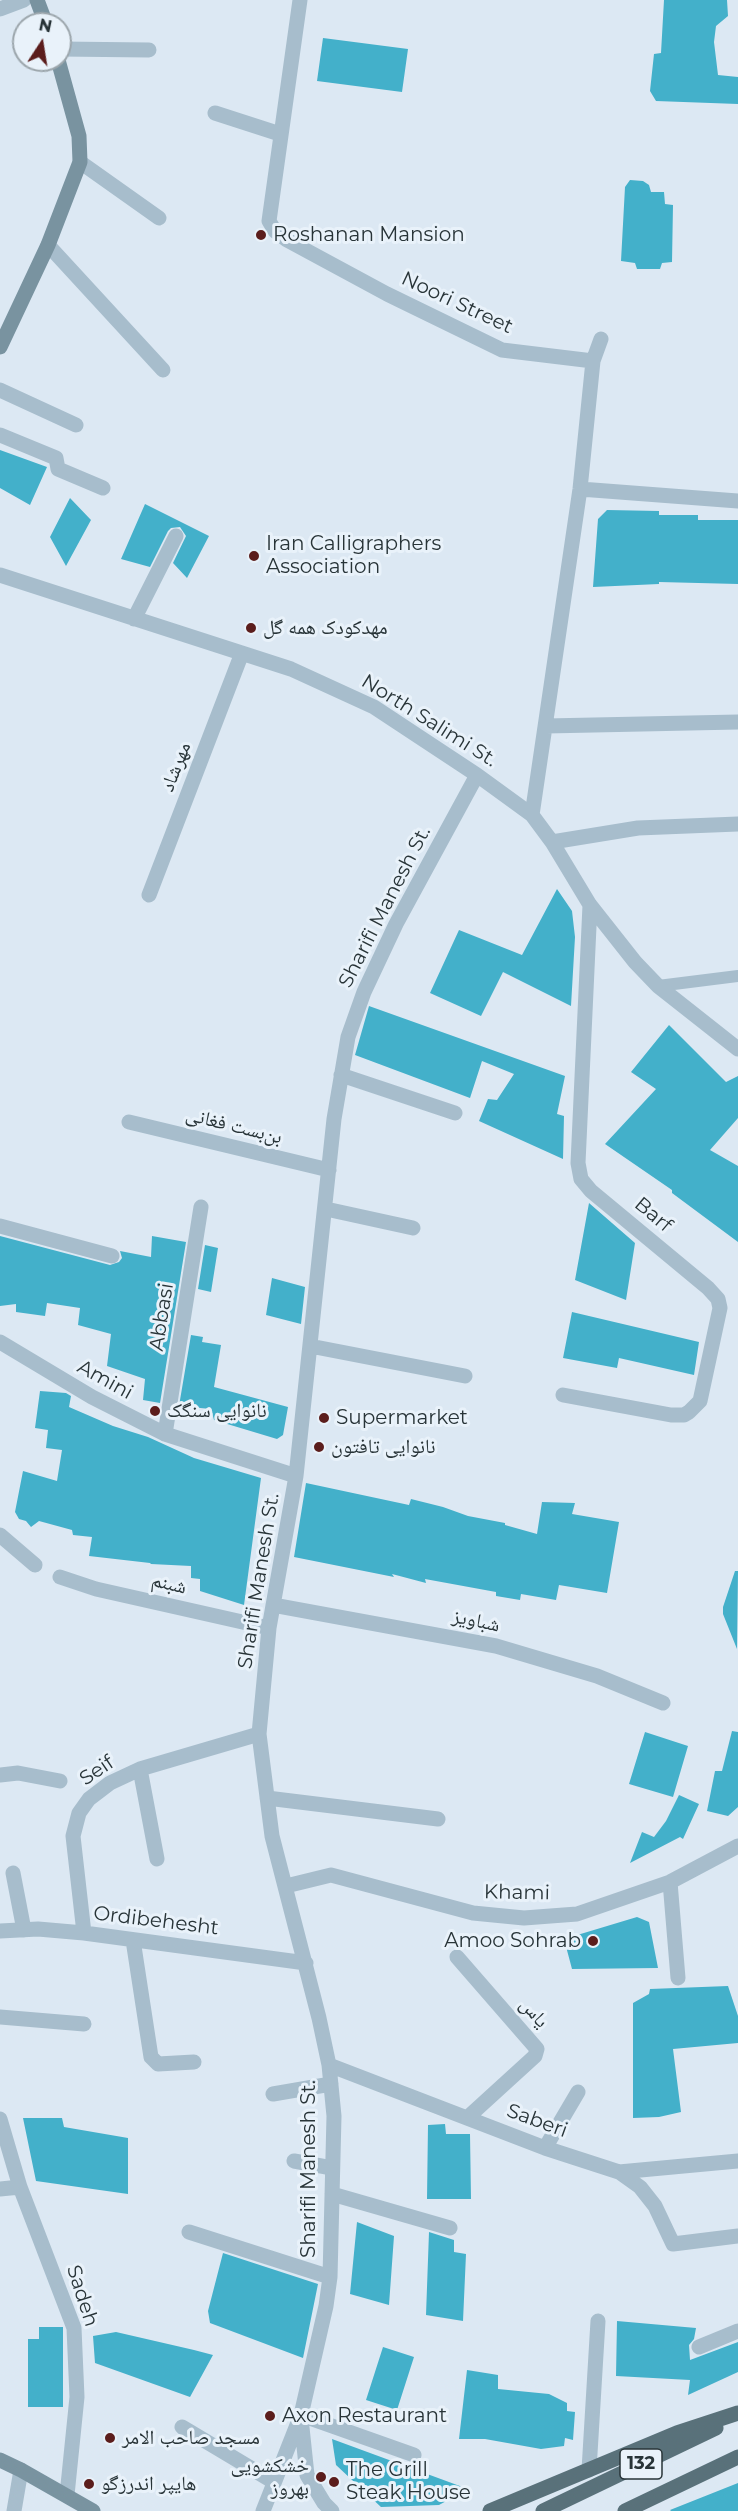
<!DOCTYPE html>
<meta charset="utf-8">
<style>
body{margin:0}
#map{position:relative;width:738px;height:2511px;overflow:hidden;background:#dce8f3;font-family:Montserrat,sans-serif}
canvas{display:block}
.north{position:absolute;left:12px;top:12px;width:60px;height:60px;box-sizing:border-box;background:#e9f2fa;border:2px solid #9ca6ac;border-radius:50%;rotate:12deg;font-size:16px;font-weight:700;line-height:24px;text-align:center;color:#283438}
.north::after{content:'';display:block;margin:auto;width:21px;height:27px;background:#5b1d1c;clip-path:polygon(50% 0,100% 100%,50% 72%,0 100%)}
</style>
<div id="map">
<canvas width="738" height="2511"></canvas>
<div class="north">N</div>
</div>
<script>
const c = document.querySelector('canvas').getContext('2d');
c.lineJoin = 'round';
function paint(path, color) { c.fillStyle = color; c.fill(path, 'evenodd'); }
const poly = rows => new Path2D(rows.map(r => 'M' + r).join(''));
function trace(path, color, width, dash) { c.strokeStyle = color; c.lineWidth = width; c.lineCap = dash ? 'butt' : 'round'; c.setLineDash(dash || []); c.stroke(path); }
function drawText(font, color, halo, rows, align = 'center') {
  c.font = font + ' Montserrat,"Noto Naskh Arabic",sans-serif'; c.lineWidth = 6; c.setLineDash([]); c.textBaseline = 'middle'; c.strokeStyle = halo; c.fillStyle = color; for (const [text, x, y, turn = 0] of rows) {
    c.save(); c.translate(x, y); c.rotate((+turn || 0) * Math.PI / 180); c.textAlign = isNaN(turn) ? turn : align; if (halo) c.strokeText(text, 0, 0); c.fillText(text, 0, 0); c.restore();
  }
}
paint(poly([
 [664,0,727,0,728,16,716,26,714,42,718,75,738,77,738,104,656,101,650,91,654,54,661,53],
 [323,38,408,49,402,92,317,81],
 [630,180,643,181,649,185,651,192,664,192,665,204,673,205,672,262,662,263,660,269,637,269,635,263,621,261,625,187],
 [0,450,47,467,30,505,0,488],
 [70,498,91,520,66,566,50,537],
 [145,504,209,536,187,578,173,563,186,536,180,527,171,528,168,531,150,567,121,559],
 [607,510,659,511,659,515,698,515,698,520,738,520,738,584,659,582,659,584,593,587,598,519],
 [557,889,572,911,575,937,571,1006,503,972,481,1016,430,993,459,930,522,955],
 [369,1006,565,1076,557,1114,564,1116,563,1159,479,1121,488,1099,497,1100,514,1074,482,1061,470,1098,355,1055],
 [669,1025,726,1082,738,1076,738,1118,710,1150,738,1166,738,1242,672,1193,672,1190,605,1144,656,1089,631,1072],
 [589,1203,635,1243,626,1300,575,1280],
 [0,1236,110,1265,119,1262,122,1258,120,1251,151,1257,152,1236,186,1242,160,1403,143,1400,145,1379,107,1366,111,1334,78,1325,80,1308,47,1303,45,1316,16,1312,16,1304,0,1306],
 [205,1245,218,1248,211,1292,198,1289],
 [272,1278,305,1287,301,1324,266,1315],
 [572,1312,699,1342,694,1375,619,1358,617,1368,563,1358],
 [191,1335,203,1337,202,1342,221,1345,214,1387,288,1407,283,1435,277,1439,214,1420,211,1409,179,1406],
 [40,1391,66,1393,71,1396,69,1407,113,1426,148,1437,194,1458,261,1478,244,1605,200,1591,200,1579,191,1578,191,1566,151,1564,150,1563,89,1556,92,1537,73,1535,72,1530,39,1521,31,1527,26,1521,19,1519,15,1512,23,1471,57,1481,62,1450,46,1448,48,1430,35,1428],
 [306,1483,409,1505,411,1499,443,1507,468,1516,505,1523,505,1525,537,1534,542,1502,575,1503,572,1514,619,1522,607,1593,559,1585,556,1600,521,1594,520,1600,496,1596,496,1592,425,1579,426,1583,392,1574,394,1577,294,1557],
 [735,1571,738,1571,737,1649,723,1614,723,1607],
 [732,1731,738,1732,738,1807,728,1816,707,1811,715,1771,722,1771],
 [645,1732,688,1746,673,1797,629,1784],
 [679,1795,699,1804,683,1839,680,1837,630,1863,642,1832,654,1837,666,1821],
 [637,1917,649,1922,658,1968,572,1969,564,1939],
 [728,1986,738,2016,738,2043,673,2049,681,2112,659,2117,633,2118,633,2003,649,1994,650,1989],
 [23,2118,62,2118,64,2127,128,2138,128,2194,36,2181],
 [445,2124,446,2134,470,2134,471,2199,427,2199,428,2125],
 [357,2222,394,2236,389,2305,350,2294],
 [429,2232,454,2240,454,2252,466,2254,463,2321,426,2315],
 [223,2253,318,2284,303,2358,210,2323,208,2311],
 [617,2321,696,2328,694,2339,689,2345,690,2360,738,2342,738,2372,688,2395,690,2380,616,2376],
 [39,2327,63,2327,63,2407,28,2407,28,2339,39,2339],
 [116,2332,194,2350,213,2355,190,2397,95,2363,93,2336],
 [383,2347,414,2357,397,2410,366,2400],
 [467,2370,498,2375,498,2389,549,2394,567,2403,567,2411,575,2412,573,2440,565,2438,564,2446,541,2449,485,2439,459,2439],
 [332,2439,468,2489,439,2505,381,2507,336,2465],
 [738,2483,738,2511,671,2511,670,2510]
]), '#43b0ca');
trace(poly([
 [658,986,738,976]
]), '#a7bdcc', 12);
trace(poly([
 [300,0,269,221,275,231,287,240,387,294,502,350,593,361,580,489,532,815],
 [0,9,24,0],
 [60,49,149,50],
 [215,113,280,134],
 [80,162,159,218],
 [48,245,163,370],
 [593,361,601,339],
 [0,390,76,425],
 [0,435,56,458,58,469,103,488],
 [580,489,738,501],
 [0,575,291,669,374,707,477,775,532,815,552,842,590,905,635,962,658,986,738,1049],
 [134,619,176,536],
 [546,726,738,722],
 [552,842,638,828,738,824],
 [149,895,242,653],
 [341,1075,455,1113],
 [129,1122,329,1170],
 [326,1209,413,1228],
 [0,1226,112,1256],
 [0,1342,92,1397,165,1434,296,1476],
 [310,1346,465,1376],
 [563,1395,671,1415,684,1415,689,1412,700,1401,720,1308,718,1299,708,1288,591,1191,581,1179,578,1163,590,905],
 [165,1434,201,1207],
 [0,1535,35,1565],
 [60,1577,96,1589,269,1628],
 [273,1605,496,1646,597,1676,663,1703],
 [140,1769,157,1859],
 [0,1775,18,1773,60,1781],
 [267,1798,438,1819],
 [13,1873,24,1930],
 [670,1882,678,1978],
 [286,1886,331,1875,473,1913,524,1918,577,1914,670,1882,738,1846],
 [0,1931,38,1929,84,1933,306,1963],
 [84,1933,73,1836,79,1813,89,1799,110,1783,140,1769,259,1734],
 [133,1940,151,2057,158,2064,194,2062],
 [457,1957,537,2049,535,2056,467,2118],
 [0,2017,84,2024],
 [329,2065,545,2148,619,2172,640,2187,655,2206,673,2244,738,2236],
 [273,2094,331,2084],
 [0,2119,20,2187,74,2328,77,2397,67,2495],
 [545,2148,578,2092],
 [294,2161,332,2168],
 [619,2172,738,2161],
 [0,2189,20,2187],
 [332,2194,450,2228],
 [189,2232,330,2277],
 [699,2347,738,2331],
 [301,2415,414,2455],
 [301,2418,307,2475,324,2503,332,2511],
 [182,2427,274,2482],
 [589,2470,598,2321],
 [14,2511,21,2470],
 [263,2511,301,2415,326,2306,330,2277,334,2116,329,2065,319,2018,272,1836,259,1734,269,1628,296,1476,334,1119,348,1037,364,992,396,924,477,775]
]), '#a7bdcc', 15);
trace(poly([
 [37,0,46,24],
 [0,347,48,245,80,162,79,136,58,60],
 [0,2460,21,2470,93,2511]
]), '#7993a0', 15);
trace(poly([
 [490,2511,677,2433,738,2413],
 [543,2511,716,2428],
 [625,2511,738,2457]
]), '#59717a', 15);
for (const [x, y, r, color] of [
 [261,235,6,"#5b1d1c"],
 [254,556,6,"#5b1d1c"],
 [251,628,6,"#5b1d1c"],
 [155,1411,6,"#5b1d1c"],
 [324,1418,6,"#5b1d1c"],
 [319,1447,6,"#5b1d1c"],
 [593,1941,6,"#5b1d1c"],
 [270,2416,6,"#5b1d1c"],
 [110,2438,6,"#5b1d1c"],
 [321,2477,6,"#5b1d1c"],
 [334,2482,6,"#5b1d1c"],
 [89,2484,6,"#5b1d1c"]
]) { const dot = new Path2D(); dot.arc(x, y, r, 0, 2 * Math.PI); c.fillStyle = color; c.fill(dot); trace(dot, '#e9f2fa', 2); }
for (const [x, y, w] of [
 [641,2464,42]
]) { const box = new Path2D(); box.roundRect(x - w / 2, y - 15, w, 30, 4.5); c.fillStyle = '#e9f2fa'; c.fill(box); trace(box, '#283438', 1.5); }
drawText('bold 18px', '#283438', null, [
 ["132",641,2464]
]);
drawText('20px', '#283438', '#e9f2fa', [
 ["Roshanan Mansion",273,235],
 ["Iran Calligraphers",266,544],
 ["Association",266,567],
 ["مهدکودک همه گل",263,628],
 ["نانوایی سنگک",167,1411],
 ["Supermarket",336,1418],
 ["نانوایی تافتون",331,1447],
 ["Amoo Sohrab",581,1941,"right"],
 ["Axon Restaurant",282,2416],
 ["مسجد صاحب الامر",122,2438],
 ["خشکشویی",309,2466,"right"],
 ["بهروز",309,2489,"right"],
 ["The Grill",346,2470],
 ["Steak House",346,2493],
 ["هایپر اندرزگو",101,2484]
], 'left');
drawText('20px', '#283438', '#e9f2fa', [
 ["Noori Street",457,303,25],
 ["North Salimi St.",429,721,32],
 ["مهرشاد",176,767,-69],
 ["Sharifi Manesh St.",385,907,-63],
 ["بن‌بست فغانی",234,1126,14],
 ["Barf",653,1215,40],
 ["Abbasi",162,1317,-81],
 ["Amini",105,1380,29],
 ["Sharifi Manesh St.",259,1581,-81],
 ["شبنم",169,1584,13],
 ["شباویز",476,1621,12],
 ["Seif",97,1771,-34],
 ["Khami",517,1893,1],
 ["Ordibehesht",156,1921,7],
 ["یاس",534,2013,49],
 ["Saberi",537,2121,20],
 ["Sharifi Manesh St.",309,2169,-90],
 ["Sadeh",82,2296,72]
]);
</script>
